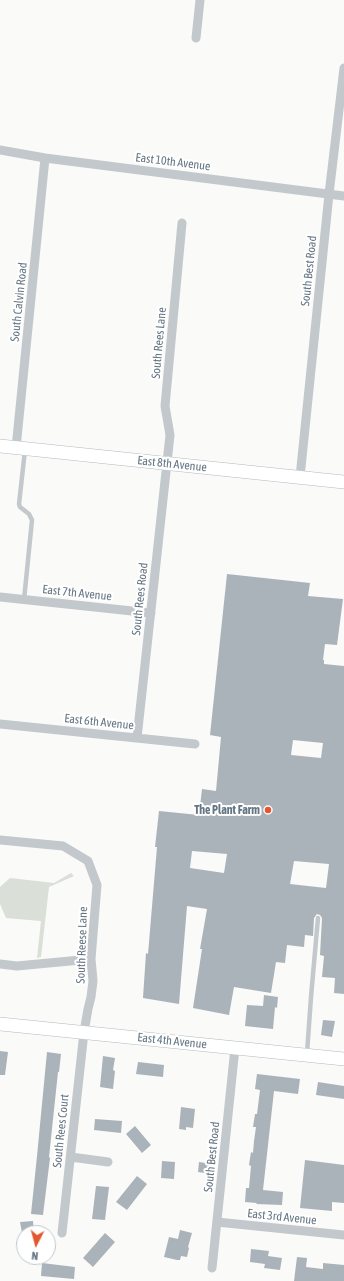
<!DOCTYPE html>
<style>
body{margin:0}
#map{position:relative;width:344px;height:1281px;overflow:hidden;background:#fafaf8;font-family:"Asap Condensed",sans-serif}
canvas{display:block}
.north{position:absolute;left:16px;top:1225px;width:40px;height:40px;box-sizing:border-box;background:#fff;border:1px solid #c1c8cd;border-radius:50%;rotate:186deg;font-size:11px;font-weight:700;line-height:16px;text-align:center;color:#657683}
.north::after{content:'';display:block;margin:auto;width:14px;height:18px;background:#e4572e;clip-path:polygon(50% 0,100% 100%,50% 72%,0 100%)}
</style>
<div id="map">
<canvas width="344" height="1281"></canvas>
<div class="north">N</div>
</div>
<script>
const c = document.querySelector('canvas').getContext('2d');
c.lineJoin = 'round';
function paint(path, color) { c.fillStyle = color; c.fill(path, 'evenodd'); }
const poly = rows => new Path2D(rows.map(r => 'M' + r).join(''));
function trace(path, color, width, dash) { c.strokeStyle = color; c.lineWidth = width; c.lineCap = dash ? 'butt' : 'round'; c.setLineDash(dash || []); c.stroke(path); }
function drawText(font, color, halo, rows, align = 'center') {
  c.font = font + ' "Asap Condensed",sans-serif'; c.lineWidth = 4; c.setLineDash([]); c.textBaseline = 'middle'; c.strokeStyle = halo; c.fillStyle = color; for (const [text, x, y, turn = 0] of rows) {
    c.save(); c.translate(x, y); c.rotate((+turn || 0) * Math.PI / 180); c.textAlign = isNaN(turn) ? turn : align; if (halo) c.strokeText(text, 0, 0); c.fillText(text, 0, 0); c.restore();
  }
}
paint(poly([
 [71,873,74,876,49,887,41,957,37,958,41,921,6,918,0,904,0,887,10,878,54,883]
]), '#dadfd7');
paint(poly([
 [227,574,310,583,308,596,343,599,337,645,325,644,323,660,324,660,324,664,344,666,344,994,334,993,335,978,322,977,324,956,320,955,322,918,320,915,317,914,314,918,313,936,305,935,304,947,287,945,285,963,276,962,271,993,234,987,229,1015,193,1008,202,949,200,949,207,909,187,906,179,1004,143,998,146,953,148,954,157,847,155,847,159,811,199,815,202,789,216,791,221,737,210,735],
 [293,740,323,743,321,758,291,755],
 [192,851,227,854,224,873,190,868],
 [294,861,329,864,326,888,290,884],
 [264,995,278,997,277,1008,275,1007,273,1029,245,1026,247,1005,263,1006],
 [323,1020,335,1021,332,1037,321,1035],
 [0,1051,8,1052,5,1075,0,1075],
 [47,1052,61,1054,59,1072,58,1072,49,1157,50,1158,43,1215,31,1214,37,1156],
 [103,1056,115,1058,113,1070,115,1071,113,1089,100,1087],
 [138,1062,164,1065,163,1077,136,1074],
 [257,1074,300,1079,298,1094,274,1091,263,1190,283,1192,282,1205,256,1204,257,1203,245,1202,246,1188,249,1188,251,1166,249,1165,251,1152,253,1153,254,1141,256,1127,253,1127,255,1114,257,1114,260,1090,255,1089],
 [318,1082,344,1086,344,1099,316,1095],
 [181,1107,195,1109,193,1128,186,1127,186,1130,179,1129],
 [95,1119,122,1121,121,1133,94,1130],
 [135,1126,151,1145,142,1153,126,1134],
 [305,1160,344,1165,344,1203,332,1202,332,1211,300,1208],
 [162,1161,175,1162,174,1179,161,1178],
 [199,1162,212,1164,211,1174,198,1172],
 [137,1176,147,1184,127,1210,116,1202],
 [96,1186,109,1187,105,1220,92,1219],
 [33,1221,34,1233,22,1233,20,1222],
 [180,1230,192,1233,188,1247,189,1248,187,1257,181,1256,180,1260,177,1260,164,1257,169,1237,178,1239],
 [105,1233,115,1242,93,1267,83,1258],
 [251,1249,269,1251,268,1256,282,1258,280,1270,264,1268,265,1264,250,1262],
 [297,1257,307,1258,306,1267,323,1269,323,1263,344,1265,344,1281,294,1281],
 [42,1263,75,1267,74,1279,41,1276]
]), '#aab3b9');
const secondary = poly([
 [0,446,344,482],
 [0,1024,344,1059]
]);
trace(secondary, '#b3babf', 14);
trace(poly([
 [24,600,32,520,29,514,20,507,19,504,25,450],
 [307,1053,311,997,318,918]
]), '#c3c8cc', 4.5);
trace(poly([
 [196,38,200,0],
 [0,150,45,158,344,196],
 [16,448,45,158],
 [300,477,329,194,344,68],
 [0,597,151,613],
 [0,724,195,744],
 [137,738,170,435,165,406,182,223],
 [0,840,63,846,88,861,97,885,91,959,93,981,91,997,88,1009,84,1032,62,1233],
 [0,964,17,966,91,959],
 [71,1157,108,1162],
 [217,1222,344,1235],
 [212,1268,235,1048]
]), '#c3c8cc', 9);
trace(secondary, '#fff', 13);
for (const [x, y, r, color] of [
 [268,810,4,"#e4572e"]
]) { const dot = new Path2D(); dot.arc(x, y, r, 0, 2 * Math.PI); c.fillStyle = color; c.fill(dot); trace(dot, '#fff', 1.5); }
drawText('12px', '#657683', '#fff', [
 ["East 10th Avenue",173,162,7],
 ["South Best Road",309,271,-84],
 ["South Calvin Road",19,302,-84],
 ["South Rees Lane",159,343,-85],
 ["East 8th Avenue",172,464,6],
 ["East 7th Avenue",77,593,6],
 ["South Rees Road",140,599,-84],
 ["East 6th Avenue",99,722,6],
 ["South Reese Lane",82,945,-88],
 ["East 4th Avenue",172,1041,6],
 ["South Rees Court",61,1131,-84],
 ["South Best Road",212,1157,-84],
 ["East 3rd Avenue",282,1217,6]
]);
drawText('bold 12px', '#657683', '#fff', [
 ["The Plant Farm",260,810]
], 'right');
</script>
